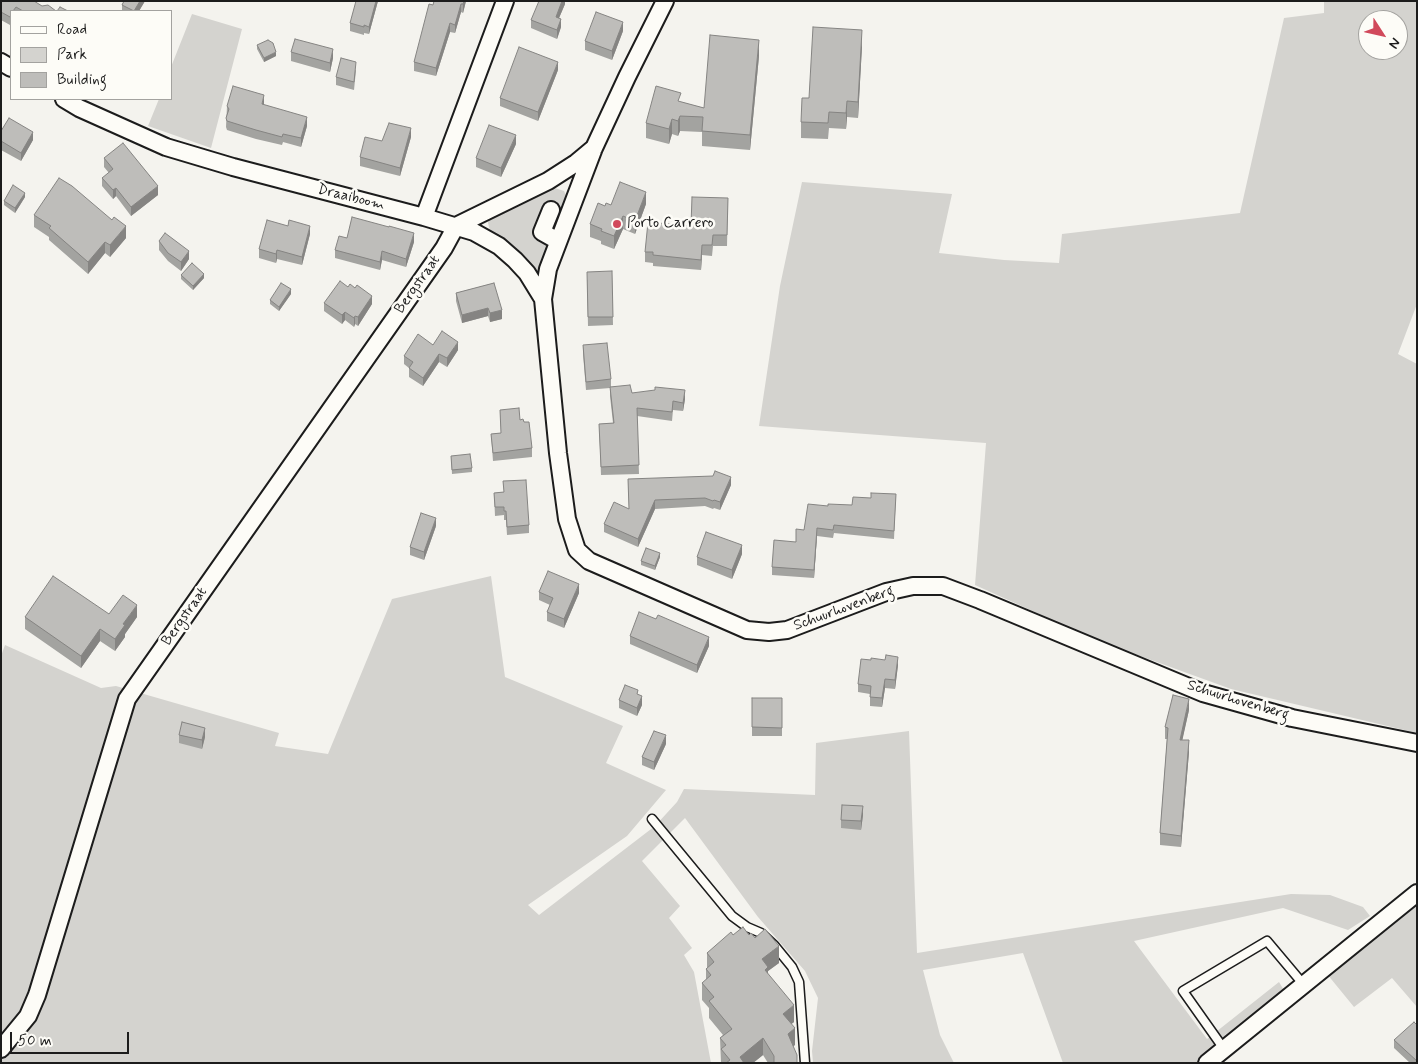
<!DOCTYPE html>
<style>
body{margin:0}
#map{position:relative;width:1418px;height:1064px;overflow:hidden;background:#f4f3ee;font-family:Mynerve,sans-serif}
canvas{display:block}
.frame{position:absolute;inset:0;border:2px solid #1c1c1c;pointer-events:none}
.legend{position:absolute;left:10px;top:10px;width:162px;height:90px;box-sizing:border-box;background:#fdfcf7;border:1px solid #a3a29f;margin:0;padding:6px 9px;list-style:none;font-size:15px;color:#1c1c1c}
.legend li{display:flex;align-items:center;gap:10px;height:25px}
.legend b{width:25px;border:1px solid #a3a29f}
.north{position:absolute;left:1358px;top:10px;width:50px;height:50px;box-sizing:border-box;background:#fdfcf7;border:1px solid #a3a29f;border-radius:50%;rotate:125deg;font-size:14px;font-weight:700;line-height:20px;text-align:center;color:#1c1c1c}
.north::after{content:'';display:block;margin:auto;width:18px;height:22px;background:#d1495b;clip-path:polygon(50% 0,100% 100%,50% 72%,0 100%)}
.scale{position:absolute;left:10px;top:1032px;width:119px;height:22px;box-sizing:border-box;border:2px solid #1c1c1c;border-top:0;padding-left:6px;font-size:15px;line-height:18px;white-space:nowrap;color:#1c1c1c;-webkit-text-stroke:4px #fdfcf7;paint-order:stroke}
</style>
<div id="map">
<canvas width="1418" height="1064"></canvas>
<div class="frame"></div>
<ul class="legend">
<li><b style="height:6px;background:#fdfcf7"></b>Road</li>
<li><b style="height:14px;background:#d4d3cf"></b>Park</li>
<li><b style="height:14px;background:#bebdba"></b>Building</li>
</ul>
<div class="north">N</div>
<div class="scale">50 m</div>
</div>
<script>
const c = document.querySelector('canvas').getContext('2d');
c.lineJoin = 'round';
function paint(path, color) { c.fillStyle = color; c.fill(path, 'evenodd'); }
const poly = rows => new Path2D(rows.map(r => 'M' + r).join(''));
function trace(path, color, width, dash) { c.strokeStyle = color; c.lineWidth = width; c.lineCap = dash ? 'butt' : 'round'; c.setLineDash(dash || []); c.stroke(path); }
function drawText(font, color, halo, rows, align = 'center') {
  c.font = font + ' Mynerve,sans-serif'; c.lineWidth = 5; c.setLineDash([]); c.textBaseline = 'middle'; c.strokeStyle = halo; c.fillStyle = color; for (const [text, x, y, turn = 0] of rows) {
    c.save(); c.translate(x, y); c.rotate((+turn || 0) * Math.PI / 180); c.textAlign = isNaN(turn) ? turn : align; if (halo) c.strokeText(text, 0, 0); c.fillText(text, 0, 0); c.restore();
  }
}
paint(poly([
 [1324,1,1417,1,1417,304,1398,354,1417,364,1417,733,1231,689,1099,641,975,585,986,443,759,426,780,286,802,182,952,194,939,253,1004,260,1059,263,1062,234,1240,213,1284,18,1324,13],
 [1368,20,1398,20,1398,50,1368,50],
 [192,14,242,29,211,148,148,126,159,99,171,99,171,67],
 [552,187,564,191,568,199,542,286,508,245,490,231,488,223,489,218],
 [491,576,505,677,623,726,606,763,666,790,627,836,528,905,539,915,655,826,677,802,684,789,815,795,816,743,909,731,917,953,1291,894,1330,895,1363,907,1370,916,1348,930,1283,908,1134,941,1207,1039,1279,982,1285,992,1196,1063,1063,1063,1023,953,923,970,940,1035,954,1063,813,1063,812,1051,818,998,805,971,758,917,685,818,642,861,680,906,669,918,692,948,684,955,694,972,711,1063,1,1063,1,656,5,645,101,688,116,686,279,733,275,746,328,754,392,599],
 [59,896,73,907,53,973,35,973],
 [1417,904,1417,1007,1392,978,1354,1007,1327,974]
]), '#d4d3cf');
const lane = poly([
 [652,819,732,916,747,927,761,933,774,945,792,967,799,982,805,1063],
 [1224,1049,1183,991,1267,941,1304,985]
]);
const street = poly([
 [1,62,11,68],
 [64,99,79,108,166,147,233,167,424,217,474,232,499,246,515,260,527,273,543,299,558,453,567,519,577,550,589,561,747,630,769,632,787,630,886,592,913,586,943,586,980,600,1203,693,1292,718,1417,743],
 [551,210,542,232,558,241],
 [424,217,505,1],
 [543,299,548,269,594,148,627,77,665,1],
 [1,1049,28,1016,37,995,127,699,444,248,456,226,548,181,576,163,594,148],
 [1207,1063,1417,893]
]);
trace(lane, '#1c1c1c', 11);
trace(street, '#1c1c1c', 20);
trace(lane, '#fdfcf7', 8);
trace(street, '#fdfcf7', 16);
paint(poly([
 [1,1,42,6,56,11,11,11,10,25,1,20],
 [124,1,145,1,139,11,122,11,122,5],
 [378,1,369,34,364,33,364,35,350,31,350,23],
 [466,1,463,13,461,12,455,33,450,32,436,76,414,71,414,62,433,5],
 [565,1,565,4,559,18,561,27,557,39,531,28,531,20],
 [623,31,612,60,585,50,585,41],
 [257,45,276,56,264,62,257,49],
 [862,46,858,118,847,117,846,129,829,128,828,139,801,138,801,122,809,98],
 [291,52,333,58,330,72,291,61],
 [759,56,750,150,702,146,702,132,680,131,678,136,672,134,669,144,646,138,646,123,681,102,704,108],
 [356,70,354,90,336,85,336,77],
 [558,70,538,121,500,106,500,98],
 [264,103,264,105,307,126,301,147,283,142,282,145,256,139,227,130,226,127,227,106],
 [1,131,33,140,21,161,1,150],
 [411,137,400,176,360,166,360,157,382,141],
 [516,144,501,177,476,167,476,158],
 [104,158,158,195,131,216,116,196,113,199,102,186,102,178,109,173,104,167],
 [25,197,15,213,4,205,4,201],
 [728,198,727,246,713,246,712,256,702,255,701,270,653,266,653,263,645,262,645,252,691,226],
 [646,204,635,234,623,229,614,249,601,244,601,241,590,237,590,224,605,206],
 [34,215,126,238,110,257,105,253,88,274,49,240,49,237,34,227],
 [310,234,302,265,277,259,276,263,259,258,259,249],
 [347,238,414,242,406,267,382,260,380,270,335,258,335,250],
 [159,241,189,259,181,271,168,261,159,250],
 [612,271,613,325,588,326,587,280],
 [181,275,204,278,193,290,181,279],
 [494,283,502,319,490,322,488,316,462,323,456,301,456,293],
 [348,287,372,304,358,326,355,324,354,327,345,320,342,324,324,311,324,303],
 [291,294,279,311,270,304,270,300],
 [433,345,458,350,447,367,439,362,423,386,409,377,409,368,404,364,404,356],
 [583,345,611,379,611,387,632,393,685,399,683,411,673,410,672,421,637,416,639,474,601,475,599,424,613,423,610,396,610,388,586,390,583,354],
 [500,410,524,422,532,448,532,457,493,461,491,434,501,433],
 [451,456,472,468,472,472,452,474],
 [628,479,731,485,720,510,714,508,713,509,705,506,655,509,638,547,604,532,604,524,629,509],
 [503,481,529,525,529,533,507,535,506,520,504,520,504,515,495,516,494,493,504,492],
 [896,494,894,539,834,533,833,538,817,536,814,578,772,575,772,567,796,542,804,530,828,506,852,505,871,498],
 [436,526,424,560,410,555,410,547],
 [742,554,732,579,697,565,697,557],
 [660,557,655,570,641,565,641,561],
 [539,592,579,593,564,628,547,621,547,612,550,605,539,600],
 [109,614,137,617,125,634,125,637,115,651,100,641,81,668,25,629,25,617],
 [656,619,709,646,697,673,630,644,630,636],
 [871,660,898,665,895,689,885,688,882,707,870,706,870,694,858,692,858,684],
 [638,695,642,705,637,716,619,708,619,700],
 [752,698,782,698,782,736,752,736],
 [1189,710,1182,740,1189,752,1181,847,1160,845,1160,833,1167,739,1165,739,1165,727],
 [179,735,205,737,202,749,179,743],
 [666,744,654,770,642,765,642,757],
 [863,815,861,830,841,828,841,820],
 [733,935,749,935,755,938,779,963,768,971,768,974,794,1022,791,1024,795,1045,793,1046,797,1063,768,1063,763,1055,753,1063,721,1063,720,1038,723,1035,709,1018,709,1008,702,1000,702,983,706,980,706,969,707,968,707,953],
 [1417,1025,1417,1063,1410,1063,1394,1048,1394,1040]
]), '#a3a3a0');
paint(poly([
 [140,1,145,1,139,11,134,11],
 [376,1,378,1,369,34,369,27],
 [464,1,466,1,463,13,463,4],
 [562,1,565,1,565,4,556,25,556,17],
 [461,4,461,12,455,33,455,25],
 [11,15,11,23,10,25,10,17],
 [561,19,561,27,557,39,557,30],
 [623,22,623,31,612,60,612,51],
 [450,23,450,32,436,76,436,68],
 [862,30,862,46,858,118,858,102],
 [759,40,759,56,750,150,750,135],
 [333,49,333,58,330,72,330,63],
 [276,52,276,56,264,62,264,58],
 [558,62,558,70,538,121,538,112],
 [264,95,264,103,262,113,262,104],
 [847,101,847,117,846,129,846,113],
 [680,116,680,131,678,136,678,121],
 [307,117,307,126,301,147,301,138],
 [672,119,672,134,669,144,669,129],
 [411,128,411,137,400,176,400,168],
 [33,132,33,140,21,161,21,153],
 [516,135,516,144,501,177,501,168],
 [158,186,158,195,131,216,131,207],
 [116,188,116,196,113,199,113,190],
 [646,192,646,204,635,234,635,221],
 [25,193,25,197,15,213,15,208],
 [623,216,623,229,614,249,614,236],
 [126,226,126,238,110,257,110,245],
 [310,226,310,234,302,265,302,257],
 [414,233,414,242,406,267,406,259],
 [105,242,105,253,88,274,88,262],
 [702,245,702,255,701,270,701,260],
 [277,250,277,259,276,263,276,254],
 [189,251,189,259,181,271,181,262],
 [382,251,382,260,380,270,380,262],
 [204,274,204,278,193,290,193,286],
 [291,289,291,294,279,311,279,307],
 [372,296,372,304,358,326,358,317],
 [488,308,488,316,462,323,462,315],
 [502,310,502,319,490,322,490,313],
 [345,312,345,320,342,324,342,315],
 [355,316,355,324,354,327,354,318],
 [458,342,458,350,447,367,447,358],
 [439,354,439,362,423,386,423,378],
 [685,390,685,399,683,411,683,403],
 [731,477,731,485,720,510,720,502],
 [655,500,655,509,638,547,638,539],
 [436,518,436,526,424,560,424,552],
 [817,528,817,536,814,578,814,570],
 [742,545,742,554,732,579,732,570],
 [660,553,660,557,655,570,655,566],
 [579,584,579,593,564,628,564,619],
 [137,605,137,617,125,634,125,637,115,651,115,639,123,624],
 [100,629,100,641,81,668,81,656],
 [709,637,709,646,697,673,697,665],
 [898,657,898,665,895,689,895,680],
 [885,679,885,688,882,707,882,698],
 [642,696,642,705,637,716,637,708],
 [1189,699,1189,710,1180,751,1180,740],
 [205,728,205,737,202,749,202,740],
 [666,735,666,744,654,770,654,762],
 [1189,740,1189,752,1181,847,1181,836],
 [863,806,863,815,861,830,861,821],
 [779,946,779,963,768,971,768,984,762,959],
 [794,1005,794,1022,783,1031,783,1014],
 [795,1028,795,1045,788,1050,788,1034],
 [763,1038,763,1055,753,1063,740,1063,740,1057]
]), '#858482');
const building = poly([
 [1,1,34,1,42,6,48,5,56,11,23,11,16,7,13,11,11,11,11,15,10,17,1,12,1,1],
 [124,1,140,1,134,11,122,5,124,1],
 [356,1,376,1,369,27,364,25,364,27,350,23,356,1],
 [434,1,464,1,463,4,461,4,455,25,450,23,436,68,414,62,429,4,433,5,434,1],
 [539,1,562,1,556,17,561,19,557,30,531,20,539,1],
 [60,7,68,11,57,11,60,7],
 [596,12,623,22,612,51,585,41,596,12],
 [813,27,862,30,858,102,847,101,846,113,829,112,828,123,801,122,802,98,809,98,813,27],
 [710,35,759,40,750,135,702,131,703,117,680,116,678,121,672,119,669,129,646,123,656,86,681,93,678,101,704,108,710,35],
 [295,39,333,49,330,63,291,52,295,39],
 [268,40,273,43,276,52,264,58,257,45,268,40],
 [519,47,558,62,538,112,500,98,519,47],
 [341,58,356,62,354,82,336,77,341,58],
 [233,86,264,95,262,104,307,117,301,138,283,134,282,137,256,130,227,121,226,118,229,109,227,106,233,86],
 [9,118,33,132,21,153,1,141,1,131,9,118],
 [389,123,411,128,400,168,360,157,365,137,382,141,389,123],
 [489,125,516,135,501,168,476,158,489,125],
 [123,143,158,186,131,207,116,188,113,190,102,178,113,169,104,158,123,143],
 [59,178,72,186,112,220,114,217,126,226,110,245,105,242,88,262,49,228,51,226,34,215,59,178],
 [620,182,646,192,635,221,623,216,614,236,601,231,602,229,590,224,598,203,605,206,606,203,611,205,620,182],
 [13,185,25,193,15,208,4,201,13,185],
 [692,197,728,198,727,235,713,235,712,245,702,245,701,260,653,255,653,252,645,252,648,222,691,226,692,197],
 [352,217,389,227,389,226,414,233,406,259,382,251,380,262,335,250,339,236,347,238,352,217],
 [267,220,288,226,289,220,310,226,302,257,277,250,276,254,259,249,267,220],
 [165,233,189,251,181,262,168,253,159,241,165,233],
 [192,263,204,274,193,286,181,275,192,263],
 [612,271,613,317,588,317,587,272,612,271],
 [340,281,348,287,350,284,355,288,357,285,372,296,358,317,355,316,354,318,345,312,342,315,324,303,340,281],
 [281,283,291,289,279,307,270,300,281,283],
 [494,283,502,310,490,313,488,308,462,315,456,293,494,283],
 [442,331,458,342,447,358,439,354,423,378,409,368,413,362,404,356,418,334,433,345,442,331],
 [607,343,611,379,586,382,583,345,607,343],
 [630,385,632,393,655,390,655,387,685,390,683,403,673,401,672,412,637,408,639,465,601,467,599,424,614,423,610,387,630,385],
 [519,408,520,420,523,419,524,422,529,422,532,448,493,453,491,434,501,433,500,410,519,408],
 [470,454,472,468,452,470,451,456,470,454],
 [715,471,731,477,720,502,714,500,713,501,705,498,655,500,638,539,604,524,614,502,629,509,628,479,713,476,715,471],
 [526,480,529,525,507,527,506,511,504,511,504,507,495,507,494,493,504,492,503,481,526,480],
 [871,493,896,494,894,531,834,525,833,530,817,528,814,570,772,567,774,540,796,542,796,529,804,530,808,504,828,506,828,504,852,505,853,497,871,498,871,493],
 [421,513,436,518,424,552,410,547,421,513],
 [706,532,742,545,732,570,697,557,706,532],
 [646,548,660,553,655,566,641,561,646,548],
 [548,571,579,584,564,619,547,612,553,598,539,592,548,571],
 [53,576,109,614,123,595,137,605,123,624,125,625,115,639,100,629,81,656,25,617,53,576],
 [639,612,656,619,658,615,709,637,697,665,630,636,639,612],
 [886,655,898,657,895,680,885,679,882,698,870,697,871,686,858,684,861,659,871,660,871,658,885,660,886,655],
 [625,685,638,690,637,694,642,696,637,708,619,700,625,685],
 [1173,695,1189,699,1180,740,1189,740,1181,836,1160,833,1168,728,1165,727,1173,695],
 [752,698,782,698,782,728,752,727,752,698],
 [182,722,205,728,202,740,179,735,182,722],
 [654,731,666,735,654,762,642,757,654,731],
 [842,805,863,806,861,821,841,820,842,805],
 [743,927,749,935,751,933,755,938,765,929,779,946,762,959,768,967,765,970,794,1005,783,1014,795,1028,788,1034,797,1055,797,1063,774,1063,774,1056,763,1038,740,1057,744,1063,726,1063,730,1060,721,1049,726,1045,720,1038,732,1029,709,1001,714,997,702,983,711,975,706,969,714,962,707,953,731,932,733,935,743,927],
 [1414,1022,1417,1025,1417,1061,1394,1040,1414,1022]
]);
paint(building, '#bebdba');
trace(building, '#858482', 1);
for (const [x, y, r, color] of [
 [617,224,5,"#d1495b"]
]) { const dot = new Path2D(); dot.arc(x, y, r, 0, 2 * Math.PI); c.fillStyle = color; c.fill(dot); trace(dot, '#fdfcf7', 2); }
drawText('15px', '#1c1c1c', '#fdfcf7', [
 ["Draaiboom",351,198,14],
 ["Bergstraat",418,285,-55],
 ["Schuurhovenberg",844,609,-20],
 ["Bergstraat",185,617,-55],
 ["Schuurhovenberg",1238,701,17]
]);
drawText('15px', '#1c1c1c', '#fdfcf7', [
 ["Porto Carrero",627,224]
], 'left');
</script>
